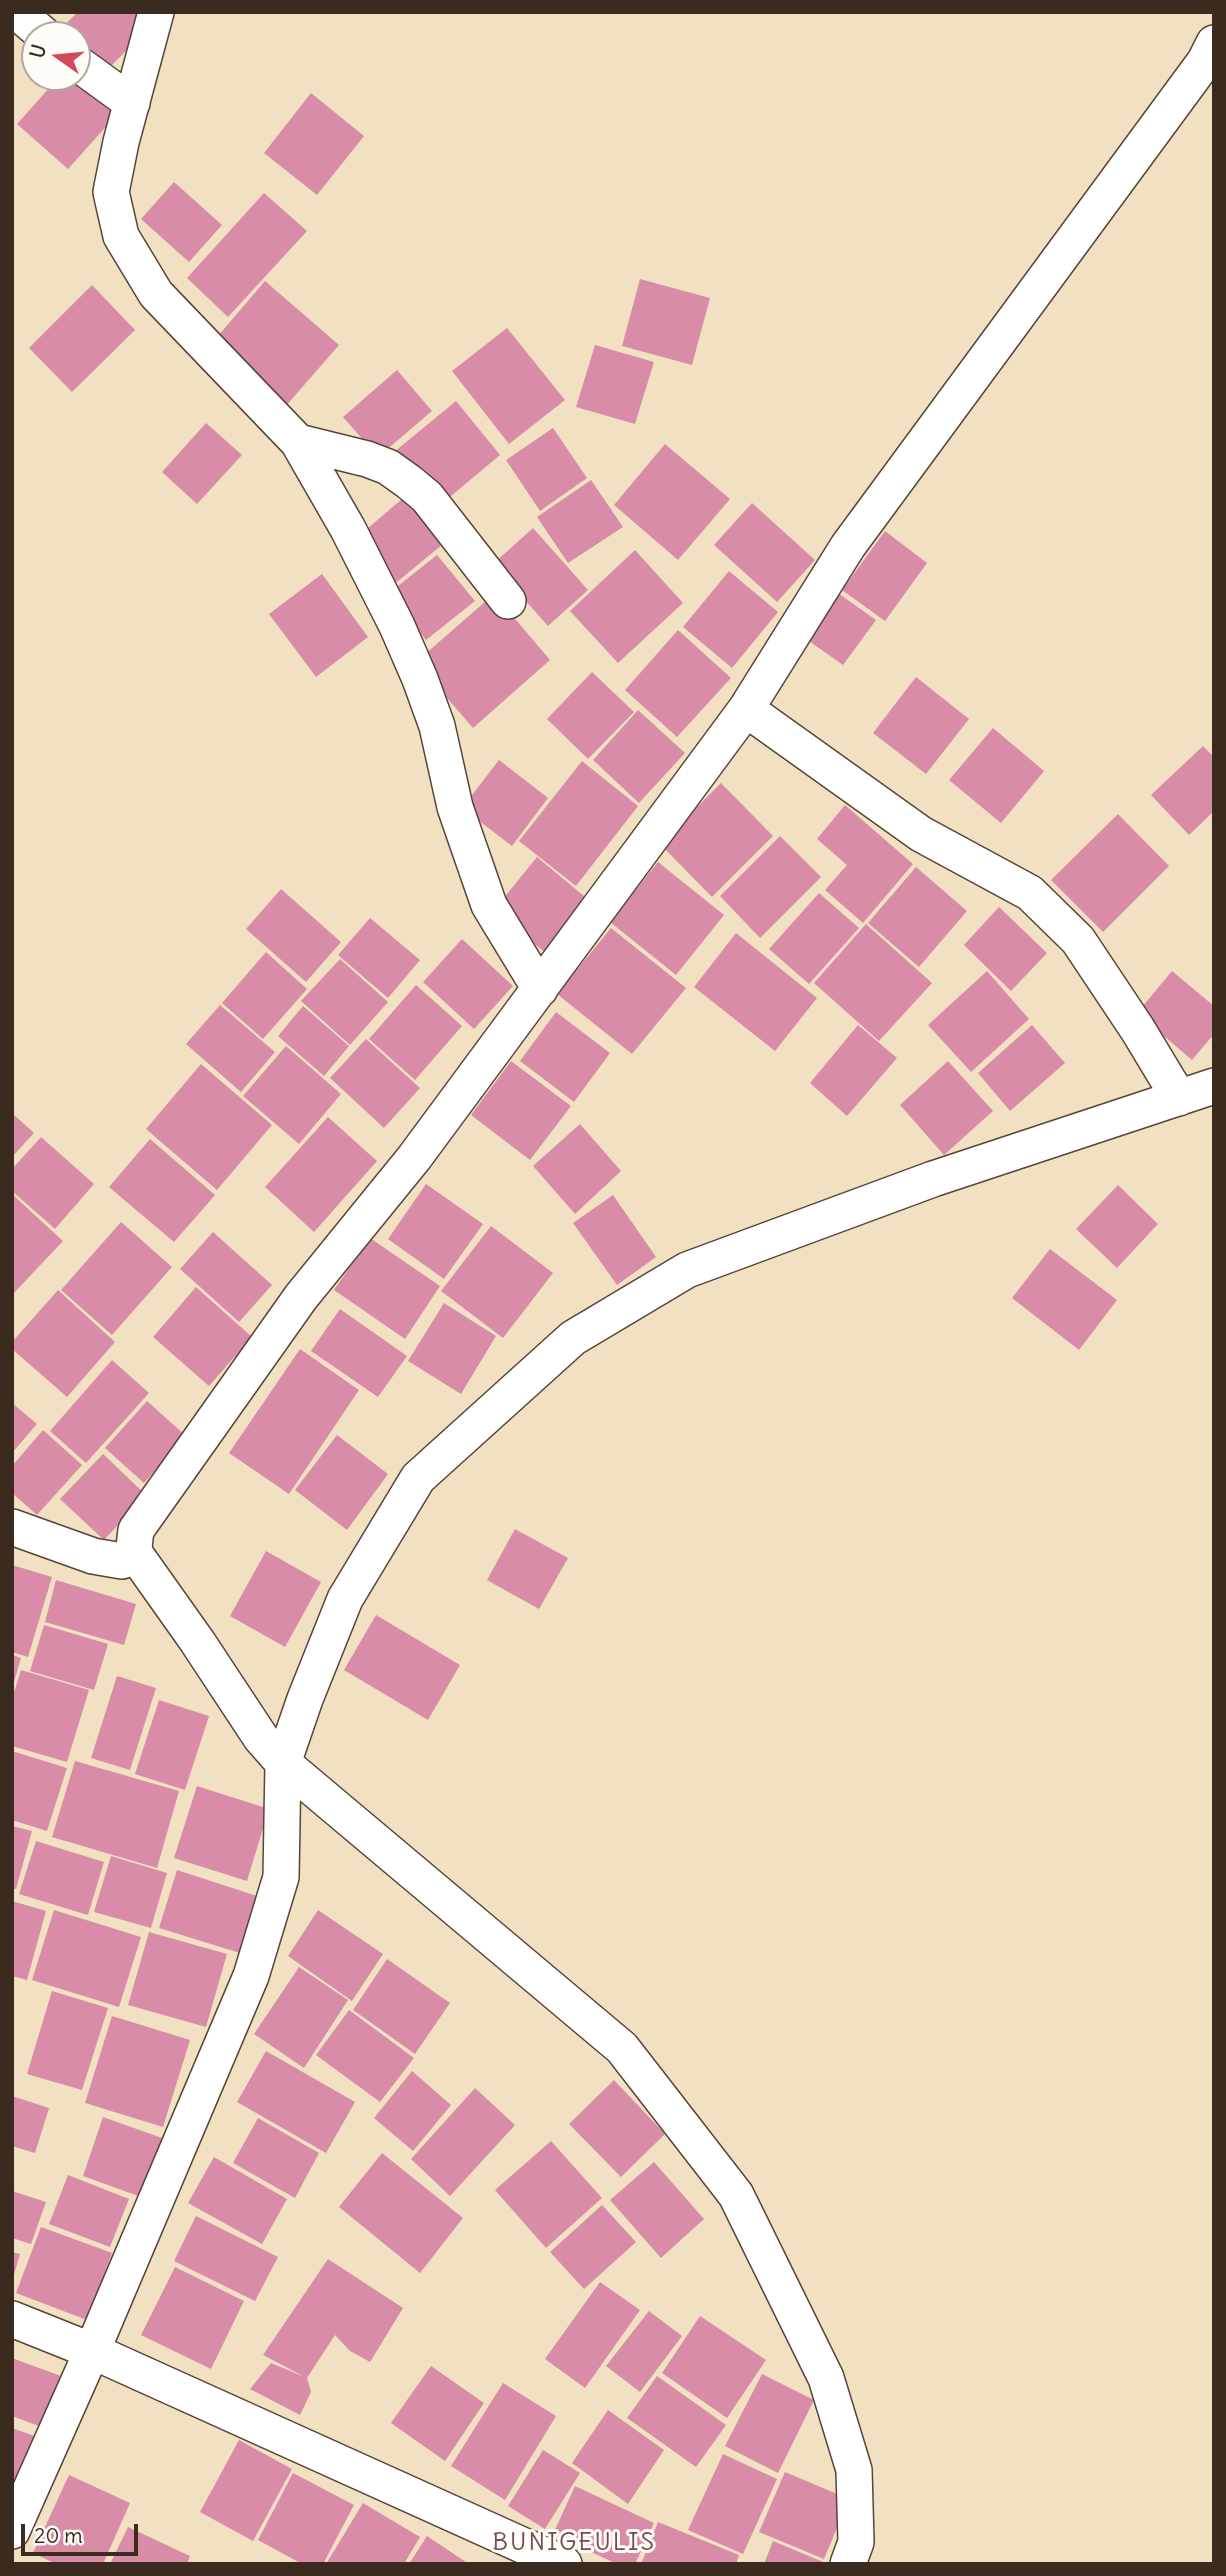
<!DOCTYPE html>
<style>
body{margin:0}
#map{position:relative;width:1226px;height:2576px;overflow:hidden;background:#f2e0c2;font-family:Delius,sans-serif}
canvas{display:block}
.frame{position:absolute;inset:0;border:14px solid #3b2a1e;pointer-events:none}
.north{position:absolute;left:21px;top:21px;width:70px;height:70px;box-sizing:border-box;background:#fdfcf7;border:2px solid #afa8a0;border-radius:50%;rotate:285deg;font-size:19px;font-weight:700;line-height:28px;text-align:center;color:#3b2a1e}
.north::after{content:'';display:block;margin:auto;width:24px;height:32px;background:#d1495b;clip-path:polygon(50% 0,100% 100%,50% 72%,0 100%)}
.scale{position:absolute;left:21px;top:2524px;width:117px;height:32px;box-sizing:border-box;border:4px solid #3b2a1e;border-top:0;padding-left:9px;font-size:21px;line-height:24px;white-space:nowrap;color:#3b2a1e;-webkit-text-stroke:5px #fdfcf7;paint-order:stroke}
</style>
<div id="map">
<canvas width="1226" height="2576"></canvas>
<div class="frame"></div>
<div class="north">U</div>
<div class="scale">20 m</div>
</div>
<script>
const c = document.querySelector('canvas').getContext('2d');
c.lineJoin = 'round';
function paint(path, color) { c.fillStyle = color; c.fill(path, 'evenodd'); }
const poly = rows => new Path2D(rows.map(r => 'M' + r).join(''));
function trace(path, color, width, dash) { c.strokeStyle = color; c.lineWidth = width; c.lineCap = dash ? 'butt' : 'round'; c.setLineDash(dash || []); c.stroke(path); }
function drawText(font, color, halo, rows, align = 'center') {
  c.font = font + ' Delius,sans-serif'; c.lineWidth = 6; c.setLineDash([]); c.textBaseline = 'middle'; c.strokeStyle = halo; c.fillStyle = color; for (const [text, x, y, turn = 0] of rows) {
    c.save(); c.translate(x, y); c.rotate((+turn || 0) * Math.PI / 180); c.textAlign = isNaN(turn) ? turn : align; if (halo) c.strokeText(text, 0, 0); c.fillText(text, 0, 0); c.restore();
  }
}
paint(poly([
 [78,12,134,12,149,28,101,76,77,51,77,35,62,35,58,31],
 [59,77,77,77,120,111,68,169,17,124],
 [311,93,364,136,317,195,264,153],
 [174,182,222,225,189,262,141,219],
 [264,193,307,231,228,317,187,278],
 [640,279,710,298,692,365,622,346],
 [265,281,339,345,285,407,212,343],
 [92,285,135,330,72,392,29,348],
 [507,328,565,400,509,444,452,371],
 [595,345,654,362,635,424,576,407],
 [397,370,432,411,378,457,343,417],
 [456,401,500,455,439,506,394,452],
 [206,423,242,455,197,504,162,472],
 [553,428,587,478,540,511,506,460],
 [665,444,730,499,678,560,614,505],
 [591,480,623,527,568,563,537,517],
 [409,493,448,540,392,586,354,540],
 [752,503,815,560,777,602,714,545],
 [533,528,588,590,548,626,493,564],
 [885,531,927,563,885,621,842,590],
 [635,550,683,603,618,663,570,611],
 [437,555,475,601,426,640,389,593],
 [729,571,778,612,732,668,683,627],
 [322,574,368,637,316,677,269,614],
 [838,593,876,620,843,665,806,639],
 [494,594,550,660,473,728,416,662],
 [678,630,731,678,677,737,625,690],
 [592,672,634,712,588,759,547,719],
 [916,677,969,719,926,774,873,733],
 [638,710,685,753,639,803,593,760],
 [993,728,1044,771,1001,823,949,780],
 [1203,746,1214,757,1214,811,1189,835,1151,795],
 [499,760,548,798,512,846,462,808],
 [582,761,638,806,576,886,519,841],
 [721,783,773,836,712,897,660,844],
 [845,805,913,864,863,923,825,890,847,865,817,839],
 [1118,814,1169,866,1103,932,1051,880],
 [780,836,821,877,760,938,720,896],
 [537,857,596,906,553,959,494,910],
 [658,862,724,915,676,975,610,922],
 [916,867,967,911,919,967,868,923],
 [281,889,341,942,306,982,246,929],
 [819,893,859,928,809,984,769,949],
 [999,907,1047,953,1011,991,964,945],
 [370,918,420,960,388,998,338,955],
 [866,924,932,983,879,1041,814,983],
 [611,928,686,988,632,1054,557,994],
 [736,933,817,998,775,1051,694,987],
 [462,939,513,986,474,1029,423,982],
 [266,952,307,989,263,1039,222,1003],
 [340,959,388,1002,350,1045,301,1001],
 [987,971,1029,1019,971,1072,928,1025],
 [1172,971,1214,1006,1214,1034,1192,1060,1137,1013],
 [416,985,462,1026,415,1080,369,1039],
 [220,1005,275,1052,241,1092,186,1044],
 [303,1006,349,1046,324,1076,278,1036],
 [556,1012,610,1053,574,1102,520,1061],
 [858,1025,897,1058,847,1116,810,1083],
 [1032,1025,1065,1063,1010,1111,978,1073],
 [366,1039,420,1088,384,1128,330,1078],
 [286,1046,341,1094,299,1144,243,1096],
 [511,1061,571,1106,530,1160,471,1115],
 [948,1061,993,1111,944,1155,900,1105],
 [201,1064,272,1125,217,1190,146,1129],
 [12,1113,34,1133,12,1157],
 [328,1117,377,1161,314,1232,265,1187],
 [580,1124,621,1171,575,1214,533,1166],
 [41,1137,94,1184,55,1229,12,1191,12,1169],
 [150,1139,215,1195,174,1242,109,1187],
 [426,1184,483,1224,444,1279,388,1239],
 [1118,1185,1158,1224,1117,1268,1076,1229],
 [12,1194,63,1241,12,1295],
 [613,1195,656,1257,617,1285,573,1223],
 [121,1222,172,1267,112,1335,61,1290],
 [491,1226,553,1273,503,1338,441,1291],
 [213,1232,272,1285,239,1322,180,1269],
 [370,1238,440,1286,405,1339,334,1290],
 [1050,1249,1117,1300,1079,1350,1012,1298],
 [196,1287,252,1337,209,1386,153,1337],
 [58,1290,115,1342,67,1397,12,1349,12,1342],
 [444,1303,496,1336,461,1394,408,1361],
 [340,1309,407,1356,378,1397,311,1351],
 [300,1349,359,1390,289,1494,229,1453],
 [112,1360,149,1393,86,1463,50,1431],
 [147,1401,186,1436,144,1483,105,1448],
 [12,1403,37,1424,12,1453],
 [43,1430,82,1465,37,1515,12,1493,12,1466],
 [337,1435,388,1474,347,1530,295,1490],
 [103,1454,146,1495,104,1540,60,1499],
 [515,1529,568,1558,539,1609,487,1580],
 [266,1551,321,1582,285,1647,230,1616],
 [12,1565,52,1577,28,1657,12,1652],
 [56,1580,136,1604,124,1645,45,1622],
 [376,1615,460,1665,428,1720,344,1670],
 [44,1625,108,1644,94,1690,30,1671],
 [12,1655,21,1658,13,1685,12,1685],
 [21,1670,89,1690,67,1762,12,1746,12,1699],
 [117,1676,156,1688,130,1770,91,1758],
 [159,1700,209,1716,185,1790,135,1774],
 [12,1751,67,1768,47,1831,12,1820],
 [75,1761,179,1791,157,1868,52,1837],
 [197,1786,269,1809,247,1881,174,1858],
 [12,1826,32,1831,16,1889,12,1888],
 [36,1841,104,1862,88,1915,19,1894],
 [111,1856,167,1873,151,1928,94,1912],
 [177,1870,257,1896,240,1953,159,1928],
 [12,1901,46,1911,27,1980,12,1976],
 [54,1910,141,1937,119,2007,32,1980],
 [318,1910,383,1954,352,2001,288,1956],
 [149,1932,227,1954,206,2027,128,2005],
 [387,1959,450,2003,415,2054,353,2010],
 [299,1967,348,2000,304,2068,254,2034],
 [52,1991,108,2008,82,2090,27,2074],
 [349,2010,414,2058,380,2102,316,2055],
 [112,2016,190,2040,163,2127,85,2103],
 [266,2051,355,2102,326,2153,237,2102],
 [412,2071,451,2105,413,2151,374,2118],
 [614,2080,665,2134,621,2177,569,2124],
 [475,2088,515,2125,450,2196,411,2159],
 [12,2096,49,2108,35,2153,12,2146],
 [103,2117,162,2138,141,2197,83,2176],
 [258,2118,319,2153,295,2198,233,2163],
 [551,2141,602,2198,546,2248,495,2190],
 [382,2153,463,2218,420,2273,339,2207],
 [214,2157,287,2199,262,2244,188,2203],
 [654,2162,704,2219,661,2258,610,2200],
 [68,2175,129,2199,110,2247,49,2224],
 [12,2191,46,2202,31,2244,12,2238],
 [602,2205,636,2242,584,2289,550,2252],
 [196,2216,278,2257,255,2301,174,2261],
 [41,2227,112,2253,87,2320,16,2293],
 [12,2252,20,2254,13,2278,12,2278],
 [328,2259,403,2308,370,2362,350,2351,335,2335,307,2378,311,2392,300,2415,250,2389,271,2363,305,2377,263,2355],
 [175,2267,244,2301,211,2369,141,2335],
 [600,2282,640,2310,585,2388,545,2359],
 [649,2311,682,2336,640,2392,606,2366],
 [700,2316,766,2360,727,2418,662,2373],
 [12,2358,69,2379,50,2430,12,2416],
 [431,2366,484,2403,445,2461,391,2423],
 [762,2374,814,2400,778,2473,725,2446],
 [657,2376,726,2425,696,2467,627,2418],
 [503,2383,556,2416,505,2500,451,2466],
 [608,2410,664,2450,628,2504,572,2463],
 [12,2428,43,2439,12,2490],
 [239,2440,292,2469,253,2541,200,2512],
 [543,2450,580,2473,545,2529,508,2506],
 [723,2454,777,2479,743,2554,688,2530],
 [785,2472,849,2499,824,2559,759,2532],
 [293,2473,354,2505,323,2564,302,2564,258,2540],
 [69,2475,130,2503,103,2564,56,2564,33,2553],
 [575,2486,654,2523,635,2564,617,2564,553,2534],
 [363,2503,420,2537,404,2564,326,2564],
 [658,2522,739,2555,736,2564,641,2564],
 [128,2527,190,2556,187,2564,110,2564],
 [427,2536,469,2564,409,2564],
 [773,2541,828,2564,764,2564]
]), '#d88ca8');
const minor = poly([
 [17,12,44,35],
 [156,12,121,142,111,192,121,236,156,294,298,442,348,529,397,626,420,679,437,726,455,807,489,905,540,989],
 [77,63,132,103],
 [298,442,367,459,388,467,409,482,427,497,508,601],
 [746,709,921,834,1030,893,1078,940,1138,1030,1179,1098],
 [12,1527,93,1556,122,1561,136,1555],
 [12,2319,92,2351,564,2564],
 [12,2531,92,2351,251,1976,281,1877,283,1763,261,1738,197,1641,136,1555,134,1547,136,1530,301,1297,414,1158,746,709,848,546,1205,61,1214,43],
 [848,2564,856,2542,854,2470,826,2378,736,2195,622,2048,283,1763,305,1699,345,1599,418,1478,573,1338,687,1270,933,1179,1214,1086]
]);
trace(minor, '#564537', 38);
trace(minor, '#fff', 35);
c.letterSpacing = '2px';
drawText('24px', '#724c4e', '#fdfcf7', [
 ["BUNIGEULIS",574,2543]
]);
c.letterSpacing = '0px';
</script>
